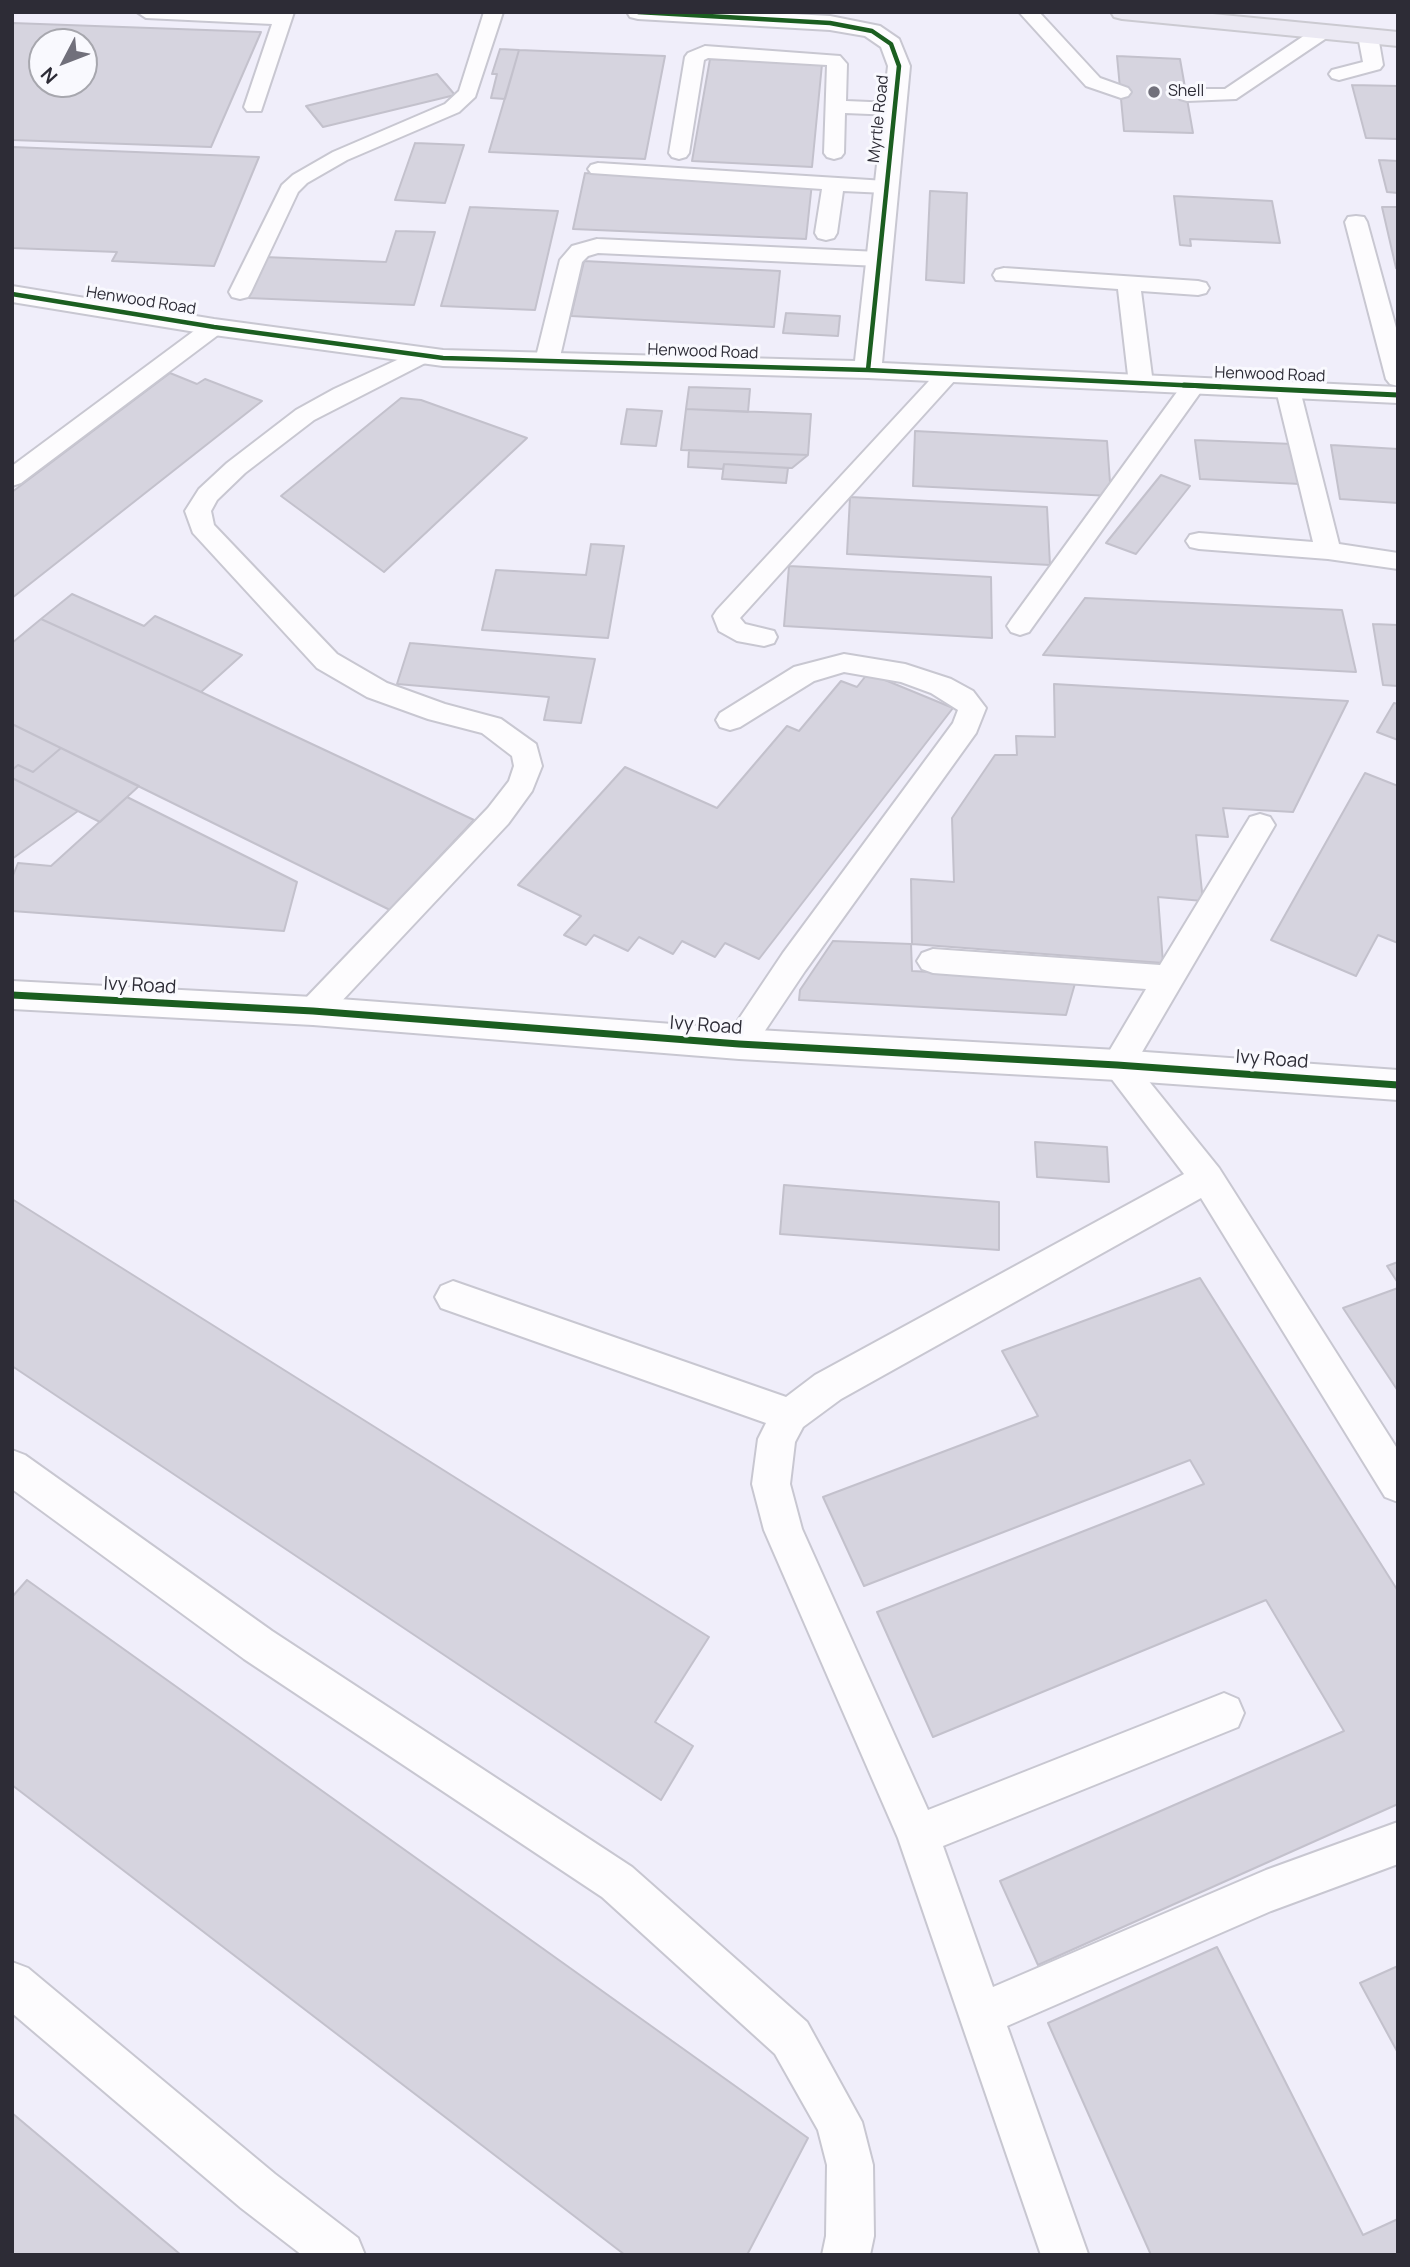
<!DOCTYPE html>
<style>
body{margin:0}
#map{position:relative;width:1410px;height:2267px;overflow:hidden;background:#f0eefa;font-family:Manrope,sans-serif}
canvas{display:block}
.frame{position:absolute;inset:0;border:14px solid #2d2c36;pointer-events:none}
.north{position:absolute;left:28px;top:28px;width:70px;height:70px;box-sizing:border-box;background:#f9f9fe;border:2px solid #a7a7ae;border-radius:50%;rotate:228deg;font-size:19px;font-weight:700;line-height:28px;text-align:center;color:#2d2c36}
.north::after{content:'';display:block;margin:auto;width:24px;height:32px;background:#71707b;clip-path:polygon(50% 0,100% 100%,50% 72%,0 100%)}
</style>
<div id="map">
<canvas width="1410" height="2267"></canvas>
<div class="frame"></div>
<div class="north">N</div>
</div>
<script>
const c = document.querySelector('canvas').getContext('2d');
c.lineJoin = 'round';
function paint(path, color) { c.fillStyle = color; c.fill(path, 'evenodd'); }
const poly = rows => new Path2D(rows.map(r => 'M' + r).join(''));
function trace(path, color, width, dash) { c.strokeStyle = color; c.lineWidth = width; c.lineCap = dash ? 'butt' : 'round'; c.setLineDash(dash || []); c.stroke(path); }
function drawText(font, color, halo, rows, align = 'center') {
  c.font = font + ' Manrope,sans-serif'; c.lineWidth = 6; c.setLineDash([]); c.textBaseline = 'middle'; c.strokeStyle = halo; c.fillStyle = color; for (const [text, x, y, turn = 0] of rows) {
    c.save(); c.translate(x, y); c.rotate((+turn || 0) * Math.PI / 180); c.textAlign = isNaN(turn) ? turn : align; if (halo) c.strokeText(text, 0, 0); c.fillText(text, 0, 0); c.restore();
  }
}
const building = poly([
 [12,23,261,32,211,147,12,140,12,23],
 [42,42,84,42,84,84,42,84,42,42],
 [500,49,519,50,505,99,491,98,497,74,492,74,500,49],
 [519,50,665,56,645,159,489,152,519,50],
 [1117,56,1180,59,1193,133,1124,131,1117,56],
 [710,59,822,64,812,167,692,161,710,59],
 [437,74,455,95,323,127,306,106,437,74],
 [1352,85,1398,86,1398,139,1366,138,1352,85],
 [415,143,464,145,445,203,395,200,415,143],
 [12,147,259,157,214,266,112,261,117,252,12,248,12,147],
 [1379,160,1398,161,1398,193,1387,192,1379,160],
 [585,173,812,183,806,239,573,229,585,173],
 [930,191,967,193,964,283,926,280,930,191],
 [1174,196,1272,201,1280,243,1190,239,1191,246,1180,245,1174,196],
 [470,207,558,211,535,310,441,306,470,207],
 [1382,207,1398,207,1398,269,1396,268,1382,207],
 [396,231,435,232,414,305,248,298,264,257,386,262,396,231],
 [584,261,780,271,774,327,571,316,584,261],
 [786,313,840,316,838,336,783,333,786,313],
 [170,373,197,384,205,379,262,401,12,598,12,492,170,373],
 [689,387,750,389,748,412,686,409,689,387],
 [401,398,421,400,527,438,384,572,281,496,401,398],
 [627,409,662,411,656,446,621,444,627,409],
 [686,409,811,414,808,455,681,450,686,409],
 [915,431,1107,441,1111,496,913,486,915,431],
 [1195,440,1293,444,1300,484,1200,479,1195,440],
 [1331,445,1398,449,1398,503,1340,499,1331,445],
 [689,450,808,455,792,468,724,464,723,469,688,467,689,450],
 [724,464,788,468,786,483,722,479,724,464],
 [1161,475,1190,486,1136,554,1106,543,1161,475],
 [850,497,1047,507,1050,565,847,554,850,497],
 [591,544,624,546,608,638,482,630,496,570,586,575,591,544],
 [789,566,991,577,992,638,784,626,789,566],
 [72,594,144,626,155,616,242,655,201,692,41,619,72,594],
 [1085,598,1342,610,1356,672,1043,655,1085,598],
 [41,619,201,692,474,820,390,910,12,724,12,643,41,619],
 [1373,624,1398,625,1398,686,1383,685,1373,624],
 [410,643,595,659,581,723,544,720,549,697,397,684,410,643],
 [868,673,953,708,759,959,725,943,715,957,682,941,673,954,639,937,628,951,594,935,586,945,564,935,581,916,518,885,625,767,717,808,787,726,799,731,841,681,857,687,868,673],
 [1054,684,1348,701,1293,812,1223,808,1228,837,1196,835,1203,901,1158,897,1163,963,912,944,911,879,954,882,952,818,995,755,1017,755,1016,736,1055,737,1054,684],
 [1394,703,1398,704,1398,740,1377,732,1394,703],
 [12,724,61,748,33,772,18,765,12,770,12,724],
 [61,748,139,786,100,822,12,778,12,770,18,765,33,772,61,748],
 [1365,773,1398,786,1398,943,1378,935,1356,976,1271,940,1365,773],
 [12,778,78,811,12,859,12,778],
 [127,797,297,882,284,931,12,911,12,878,18,863,51,866,127,797],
 [833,941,911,944,912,971,1076,980,1066,1015,799,1000,800,990,833,941],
 [1035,1142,1107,1147,1109,1182,1037,1177,1035,1142],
 [784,1185,999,1202,999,1250,780,1234,784,1185],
 [12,1199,709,1637,655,1722,693,1746,661,1800,12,1366,12,1199],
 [1398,1262,1398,1283,1387,1266,1398,1262],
 [1200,1278,1398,1591,1398,1804,1038,1965,1000,1881,1344,1731,1266,1600,933,1737,877,1612,1204,1484,1190,1460,864,1586,823,1497,1038,1416,1002,1351,1200,1278],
 [1398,1288,1398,1391,1343,1308,1398,1288],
 [27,1580,808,2138,747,2255,625,2255,12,1785,12,1597,27,1580],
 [1217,1947,1363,2235,1398,2219,1398,2255,1151,2255,1048,2023,1217,1947],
 [1398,1966,1398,2053,1360,1983,1398,1966],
 [12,2113,181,2255,12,2255,12,2113]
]);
paint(building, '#d6d4df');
trace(building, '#c3c1cc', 2);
const lane = poly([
 [137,12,294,12,261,111,247,111,244,107,272,24,146,18,137,12],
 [484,12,503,12,475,97,459,112,347,160,307,183,298,192,251,292,248,297,240,299,232,297,229,292,282,185,293,175,333,152,445,104,459,91,484,12],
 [1019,12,1039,12,1100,78,1128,88,1131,92,1128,96,1121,98,1086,86,1019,12],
 [1321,27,1328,29,1331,33,1328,37,1236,99,1187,101,1180,99,1177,95,1180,91,1187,89,1225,89,1314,29,1321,27],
 [1368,30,1378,36,1383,65,1380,69,1339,80,1332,78,1329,74,1332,70,1363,62,1358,36,1368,30],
 [705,46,840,56,847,64,846,101,894,103,901,105,904,109,901,113,894,115,845,113,844,153,841,157,834,159,827,157,824,153,827,65,708,58,704,60,689,153,686,157,679,159,672,157,669,153,685,57,688,53,705,46],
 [598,163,886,181,893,183,897,187,893,191,886,193,843,191,837,233,834,238,826,240,818,238,815,233,822,189,591,173,588,169,591,165,598,163],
 [1356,216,1364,217,1367,222,1398,335,1398,386,1390,384,1386,379,1345,222,1348,217,1356,216],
 [597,239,879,252,887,254,890,259,887,264,879,266,598,253,588,256,582,262,559,361,555,366,539,366,535,361,560,260,572,246,597,239],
 [1004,268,1198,281,1206,283,1209,288,1206,293,1198,295,1141,291,1153,384,1149,389,1141,391,1133,389,1129,384,1118,289,996,280,993,275,996,270,1004,268],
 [214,320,222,322,225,327,222,332,21,483,12,486,12,466,206,322,214,320],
 [423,348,431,350,435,355,431,360,314,420,245,473,217,500,211,511,214,525,337,654,387,683,445,704,501,719,536,744,542,766,532,791,508,824,324,1020,313,1024,302,1020,297,1011,302,1002,488,808,509,781,514,766,512,756,482,733,428,719,367,697,317,668,193,533,185,511,199,489,227,463,296,410,334,389,423,348],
 [948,367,956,369,960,374,956,379,740,618,745,624,774,631,777,637,774,643,764,646,737,641,719,631,713,616,717,610,940,369,948,367],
 [1193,379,1201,381,1205,386,1029,632,1020,635,1011,632,1007,626,1011,620,1185,381,1193,379],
 [1288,383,1296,385,1300,390,1339,544,1398,553,1398,569,1328,559,1199,549,1190,547,1186,541,1190,535,1199,533,1313,542,1276,390,1280,385,1288,383],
 [844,654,905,664,951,679,973,691,986,708,976,733,805,971,750,1053,739,1057,728,1053,723,1044,728,1035,783,953,953,723,958,710,931,693,901,682,844,672,814,681,740,727,730,730,720,727,716,720,720,713,794,667,844,654],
 [1260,814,1270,817,1275,825,1135,1064,1219,1168,1398,1450,1398,1502,1385,1497,1201,1198,841,1399,803,1427,795,1442,790,1484,802,1529,928,1810,1224,1693,1238,1699,1244,1713,1238,1727,943,1846,993,1987,1266,1870,1398,1822,1398,1864,1271,1911,1007,2026,1088,2254,1041,2255,898,1838,764,1530,752,1484,758,1439,766,1423,441,1308,435,1297,441,1286,453,1281,786,1397,815,1375,1184,1174,1101,1065,1146,989,933,973,922,969,917,961,922,953,933,949,1160,965,1250,817,1260,814],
 [12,1450,25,1455,272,1631,632,1867,807,2022,862,2122,873,2165,874,2236,870,2255,822,2255,826,2236,827,2165,818,2130,775,2054,602,1897,244,1659,12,1489,12,1450],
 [12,1962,28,1968,275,2174,358,2238,365,2255,302,2255,241,2208,12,2013,12,1962]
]);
const street = poly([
 [627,12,757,12,830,16,880,26,899,39,910,66,882,363,1398,387,1398,403,868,378,443,366,214,335,12,302,12,286,214,319,443,350,855,361,888,66,881,47,865,36,830,30,638,19,630,17,627,12],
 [12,981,313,997,739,1029,1117,1050,1398,1070,1398,1100,1117,1080,739,1059,313,1025,12,1009,12,981]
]);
const highway = poly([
 [1111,12,1192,12,1398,32,1398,46,1122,19,1114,17,1111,12]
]);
trace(lane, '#c8c7d1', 4);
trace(street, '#c8c7d1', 4);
trace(highway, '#cbcad1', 4);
paint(lane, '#fdfcfe');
paint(street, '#fdfcfe');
paint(highway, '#ebe9f3');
trace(poly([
 [638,12,830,23,872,31,891,44,899,66,868,370],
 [12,294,214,327,443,358,868,370,1221,387]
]), '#1b5e20', 4.5);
trace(poly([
 [1184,385,1398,395]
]), '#1b5e20', 5);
trace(poly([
 [12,995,313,1011,739,1044,1117,1065,1398,1085]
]), '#1b5e20', 7);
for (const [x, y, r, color] of [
 [1154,92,7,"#71707b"]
]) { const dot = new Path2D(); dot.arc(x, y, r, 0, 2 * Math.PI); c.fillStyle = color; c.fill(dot); trace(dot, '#f9f9fe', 2.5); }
drawText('16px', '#2d2c36', '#f9f9fe', [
 ["Shell",1168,92]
], 'left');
drawText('16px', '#2d2c36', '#f9f9fe', [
 ["Myrtle Road",879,119,-84],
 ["Henwood Road",141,301,9],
 ["Henwood Road",703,352,2],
 ["Henwood Road",1270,375,2]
]);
drawText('19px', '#2d2c36', '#f9f9fe', [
 ["Ivy Road",140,986,3],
 ["Ivy Road",706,1026,4],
 ["Ivy Road",1272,1060,4]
]);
</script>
